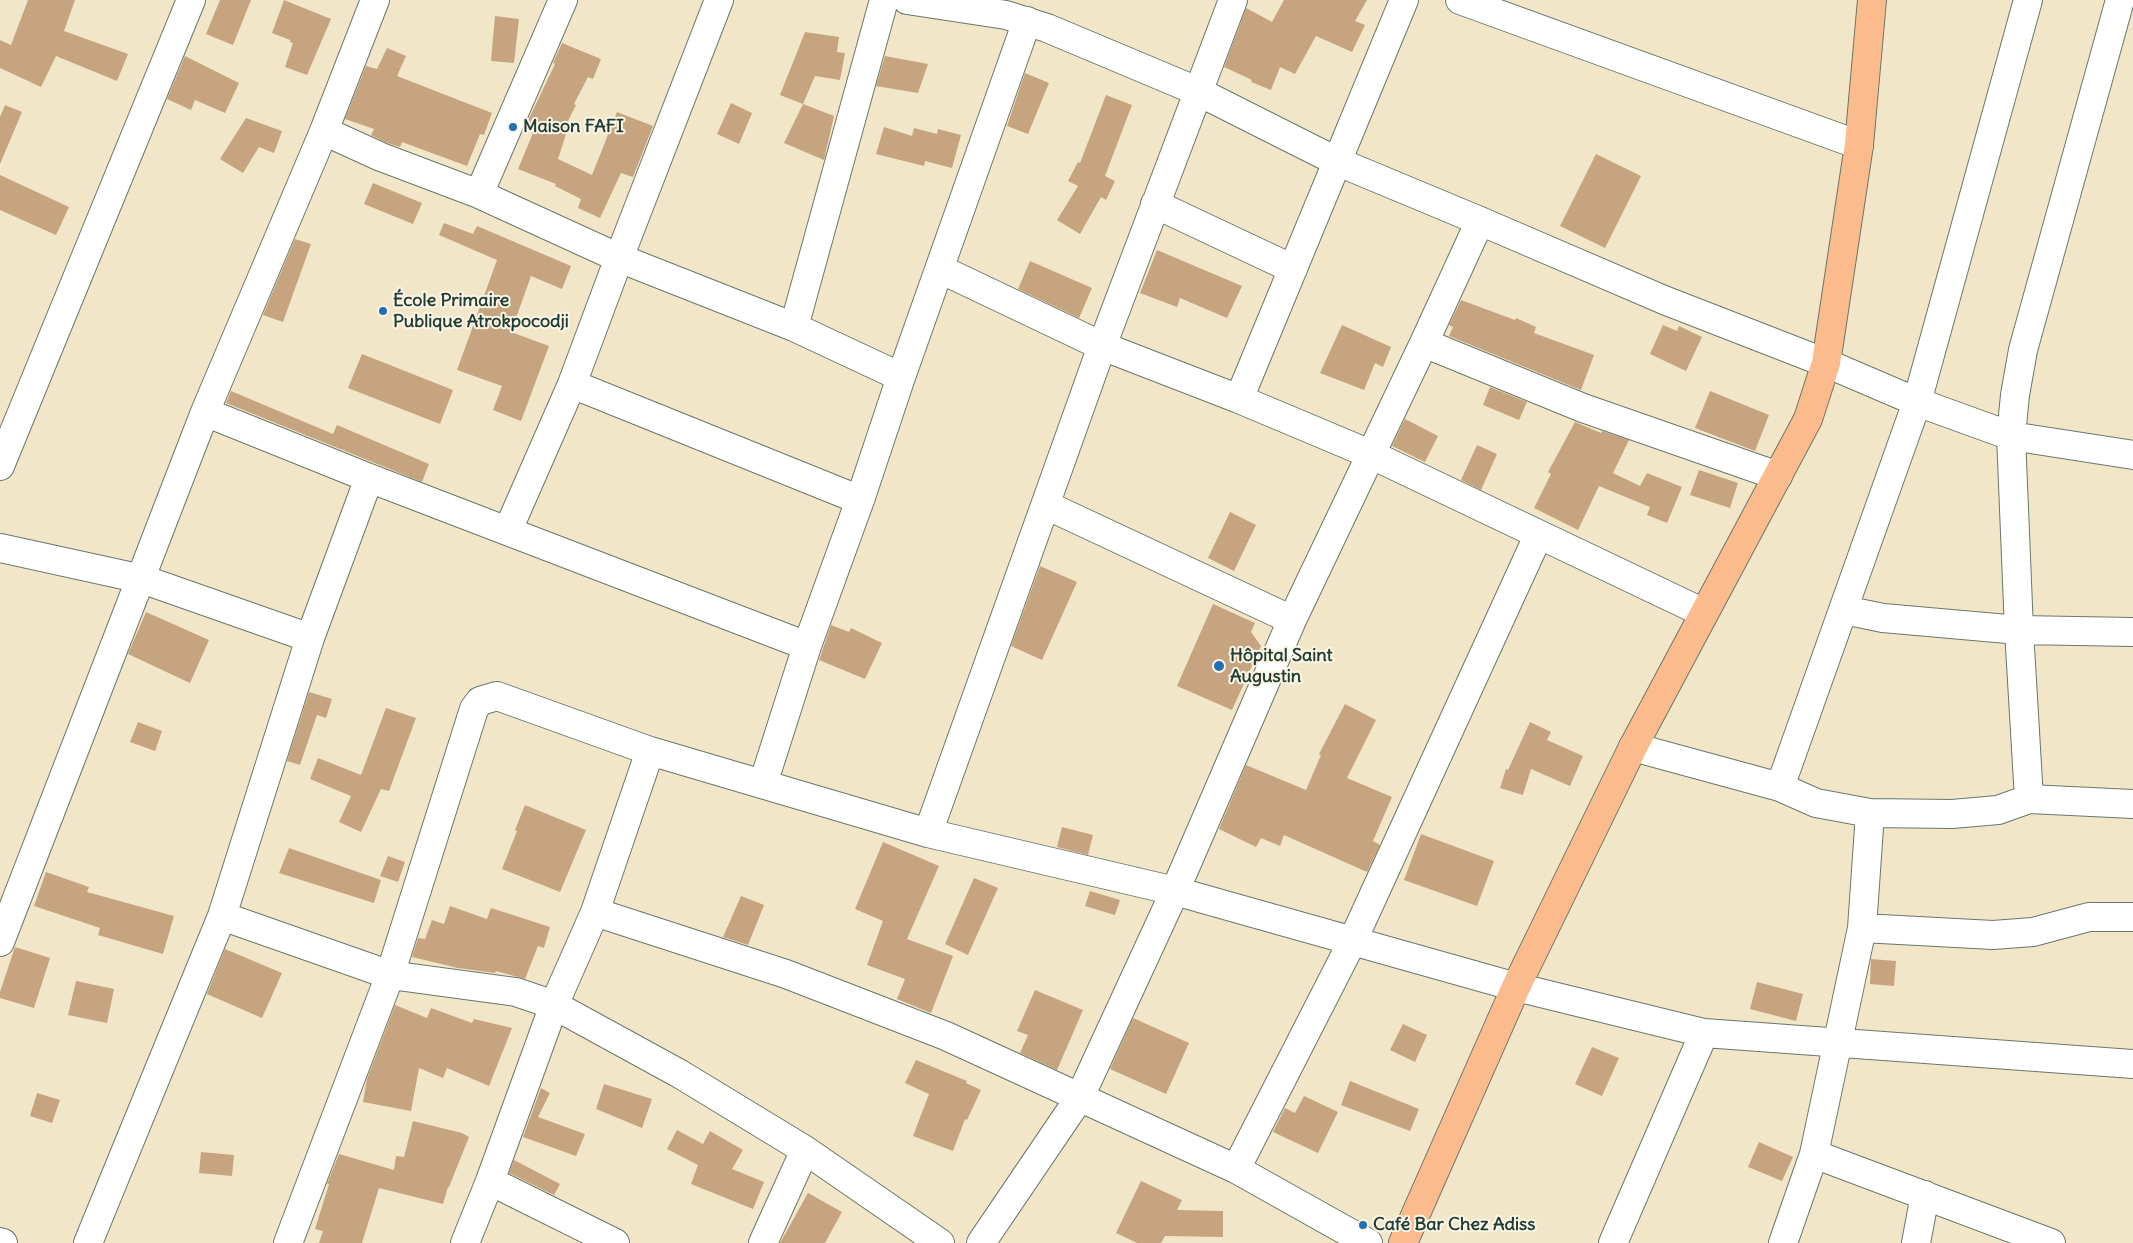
<!DOCTYPE html>
<meta charset="utf-8">
<style>
body{margin:0}
canvas{display:block;background:#f2e6c9}
</style>
<canvas width="2133" height="1243"></canvas>
<script>
const c = document.querySelector('canvas').getContext('2d');
c.lineJoin = 'round';
function paint(path, color) { c.fillStyle = color; c.fill(path, 'evenodd'); }
const poly = rows => new Path2D(rows.map(r => 'M' + r).join(''));
function trace(path, color, width, dash) { c.strokeStyle = color; c.lineWidth = width; c.lineCap = dash ? 'butt' : 'round'; c.setLineDash(dash || []); c.stroke(path); }
function drawText(font, color, halo, rows, align = 'center') {
  c.font = font + ' Delius,sans-serif'; c.lineWidth = 4; c.setLineDash([]); c.textBaseline = 'middle'; c.strokeStyle = halo; c.fillStyle = color; for (const [text, x, y, turn = 0] of rows) {
    c.save(); c.translate(x, y); c.rotate((+turn || 0) * Math.PI / 180); c.textAlign = isNaN(turn) ? turn : align; if (halo) c.strokeText(text, 0, 0); c.fillText(text, 0, 0); c.restore();
  }
}
paint(poly([
 [28,0,75,0,64,31,128,54,117,81,56,56,41,87,0,68,0,40,11,45],
 [220,0,251,0,233,45,206,34],
 [284,0,331,19,307,75,285,67,293,43,290,42,290,40,272,33],
 [1284,0,1367,0,1355,21,1365,25,1352,52,1316,36,1295,74,1280,67,1271,90,1251,82,1252,80,1224,67,1246,8,1272,22],
 [495,16,519,19,514,63,491,61],
 [805,32,839,37,837,52,845,53,840,80,815,76,803,104,780,95],
 [562,43,601,59,593,79,588,77,574,104,576,105,565,127,568,128,558,159,592,175,617,112,653,126,633,177,621,173,600,218,578,208,581,199,555,186,556,184,518,169,533,133,524,129,555,64,553,63],
 [387,48,406,56,397,76,492,113,484,135,480,134,467,166,402,142,400,147,387,143,371,135,374,129,345,119,366,66,377,69],
 [185,56,239,83,225,113,195,100,191,110,167,99],
 [885,56,928,64,918,93,876,86],
 [1025,73,1049,83,1028,134,1007,126],
 [1106,95,1132,105,1105,176,1115,181,1106,200,1101,197,1080,234,1057,220,1078,186,1068,181,1078,162,1080,163],
 [731,103,752,113,739,144,717,134],
 [803,104,834,116,824,160,784,143],
 [5,105,22,112,0,164,0,117],
 [246,118,282,131,274,153,259,147,243,173,220,159],
 [884,127,912,136,914,128,937,134,938,129,961,135,952,168,925,161,924,166,876,154],
 [1596,154,1641,176,1605,248,1560,226],
 [0,175,69,207,56,235,0,210],
 [373,183,422,203,413,224,364,204],
 [444,223,473,234,477,226,571,266,562,289,531,276,511,332,549,346,521,421,493,410,502,386,457,370,497,260,439,235],
 [295,239,311,244,283,322,263,315],
 [1157,250,1242,286,1227,318,1180,298,1177,307,1140,293],
 [1030,261,1092,288,1079,318,1018,289],
 [1461,300,1515,320,1516,318,1536,327,1534,333,1594,355,1581,390,1449,336,1453,327,1449,325],
 [1342,325,1391,347,1383,367,1375,363,1364,390,1320,373],
 [1663,325,1677,331,1679,326,1702,337,1686,371,1650,354],
 [362,354,453,390,440,424,348,388],
 [1490,387,1527,402,1519,420,1483,405],
 [231,391,333,434,337,425,429,464,422,482,226,403],
 [1710,391,1769,415,1755,451,1695,428],
 [1405,419,1438,436,1425,462,1392,446],
 [1575,422,1601,433,1602,431,1629,440,1613,473,1640,486,1647,473,1682,487,1667,523,1647,515,1650,507,1599,486,1578,530,1534,508,1551,474,1548,472],
 [1477,445,1497,454,1481,490,1461,480],
 [1699,470,1738,483,1730,508,1690,495],
 [1230,512,1256,525,1234,571,1208,558],
 [1040,566,1077,582,1042,660,1011,646],
 [1213,604,1255,623,1251,632,1261,646,1232,710,1177,686],
 [146,612,209,640,190,683,128,654],
 [831,625,849,632,851,628,882,643,865,679,819,660],
 [309,692,332,699,326,718,317,715,300,765,287,761],
 [1345,704,1376,720,1347,778,1392,797,1373,841,1380,845,1367,872,1284,835,1280,846,1261,838,1256,847,1219,829,1246,765,1306,790,1321,755,1319,754],
 [386,708,416,718,389,791,381,789,361,832,339,822,351,796,310,779,318,758,361,775],
 [138,722,162,731,155,751,130,742],
 [1530,722,1551,732,1547,740,1583,756,1570,786,1531,769,1523,795,1500,788,1506,769,1508,770],
 [525,805,586,830,560,892,502,869,517,831,515,830],
 [1062,827,1093,835,1088,855,1057,847],
 [1421,834,1494,861,1477,906,1404,880],
 [883,842,939,866,907,939,953,956,931,1013,897,999,905,979,867,965,883,921,855,909],
 [289,848,381,880,374,903,279,873],
 [388,856,405,862,398,882,380,876],
 [46,872,89,887,87,892,174,916,163,954,98,935,100,928,34,906],
 [974,878,998,888,968,955,945,944],
 [1090,891,1120,900,1115,915,1085,906],
 [741,896,764,905,748,945,723,937],
 [450,906,487,919,491,908,550,927,544,948,538,946,525,979,496,971,495,973,458,968,412,957,418,938,425,939,432,920,444,924],
 [15,947,50,958,34,1008,0,998,0,992],
 [225,949,282,973,262,1018,207,994],
 [1871,959,1896,961,1894,986,1870,984],
 [76,981,114,989,107,1023,68,1015],
 [1757,982,1803,994,1796,1021,1750,1009],
 [1035,990,1083,1010,1057,1070,1020,1053,1028,1035,1017,1031],
 [395,1005,427,1018,431,1008,472,1023,474,1019,512,1028,489,1086,447,1068,443,1078,419,1068,411,1111,363,1102,367,1079],
 [1133,1018,1189,1043,1166,1094,1110,1069],
 [1403,1024,1427,1035,1415,1062,1390,1050],
 [1592,1047,1619,1058,1602,1096,1575,1084],
 [916,1060,967,1081,966,1083,981,1090,967,1120,965,1119,953,1151,913,1136,929,1094,905,1083],
 [1350,1081,1419,1109,1410,1131,1341,1105],
 [604,1084,652,1099,642,1128,596,1109],
 [541,1088,550,1093,538,1117,585,1134,576,1156,523,1137],
 [37,1093,60,1100,52,1123,30,1116],
 [1304,1096,1338,1112,1318,1153,1273,1132,1285,1108,1295,1113],
 [413,1121,462,1133,469,1137,449,1187,448,1187,443,1204,379,1188,362,1243,319,1243,323,1231,315,1229,329,1184,327,1184,339,1154,394,1170,396,1156,404,1157],
 [677,1130,703,1144,710,1131,743,1150,732,1169,764,1182,753,1209,691,1184,698,1165,667,1149],
 [1759,1142,1793,1157,1782,1181,1748,1167],
 [201,1152,234,1155,232,1176,199,1173],
 [514,1160,560,1184,554,1195,509,1173],
 [1141,1181,1182,1200,1177,1210,1223,1211,1223,1237,1165,1236,1161,1243,1137,1243,1116,1233],
 [808,1193,842,1212,825,1243,780,1243]
]), '#c5a47f');
const minor = poly([
 [907,0,1006,15,1047,28,1197,91,1336,161,1480,221,1664,300,1826,363,1917,402,2011,436,2133,455],
 [1460,0,1859,145],
 [324,131,381,157,479,194,619,258,794,327,901,377],
 [479,194,563,0],
 [1155,204,1293,269],
 [940,269,1102,346,1239,399,1370,454,1704,613],
 [794,327,884,0],
 [1424,343,1583,408,1778,476],
 [572,384,860,500],
 [1239,399,1404,0],
 [205,412,369,478,807,646],
 [0,466,191,0],
 [1046,505,1292,620],
 [508,530,572,384,619,258,719,0],
 [0,548,142,579,310,638],
 [1844,610,1883,618,2019,630,2133,632],
 [1633,747,1780,787,1816,803,1870,813,1952,814,1998,810,2029,799,2133,804],
 [763,784,807,646,860,500,901,377,1027,21],
 [1780,787,1917,402,2028,0],
 [2029,799,2019,630,2011,436,2015,395,2023,350,2120,0],
 [928,833,1102,346,1233,0],
 [595,912,786,974,946,1036,1236,1169,1368,1243],
 [222,916,390,975,516,992,554,1005,680,1074,805,1150,940,1243],
 [1862,928,1993,935,2033,932,2089,917,2133,917],
 [0,942,205,412,324,131,375,0],
 [1814,1154,2051,1243],
 [1236,1169,1353,940,1538,536],
 [490,1181,615,1243],
 [0,1242,3,1243],
 [88,1243,222,916,310,638,369,478],
 [288,1243,390,975,474,709,480,701,497,696,650,751,928,833,1175,891,1516,987,1704,1033,2133,1064],
 [465,1243,490,1181,554,1005,595,912,650,751],
 [763,1243,805,1150],
 [981,1243,1080,1097,1175,891,1292,620,1424,343,1480,221],
 [1613,1243,1704,1033],
 [1783,1243,1814,1154,1862,928,1870,813],
 [1916,1243,1925,1195]
]);
const major = poly([
 [1403,1243,1516,987,1633,747,1808,419,1826,363,1859,145,1872,0]
]);
trace(minor, '#697868', 30);
trace(major, '#697868', 30);
trace(minor, '#fff', 28);
trace(major, '#fbbb8c', 28);
for (const [x, y, r, color] of [
 [513,127,5,"#1f6fb2"],
 [383,311,5,"#1f6fb2"],
 [1219,666,6,"#1f6fb2"],
 [1363,1225,5,"#1f6fb2"]
]) { const dot = new Path2D(); dot.arc(x, y, r, 0, 2 * Math.PI); c.fillStyle = color; c.fill(dot); trace(dot, '#fcf5e5', 2); }
drawText('bold 18px', '#1f3d34', '#fcf5e5', [
 ["Maison FAFI",523,127],
 ["École Primaire",393,301],
 ["Publique Atrokpocodji",393,322],
 ["Hôpital Saint",1230,656],
 ["Augustin",1230,677],
 ["Café Bar Chez Adiss",1373,1225]
], 'left');
</script>
